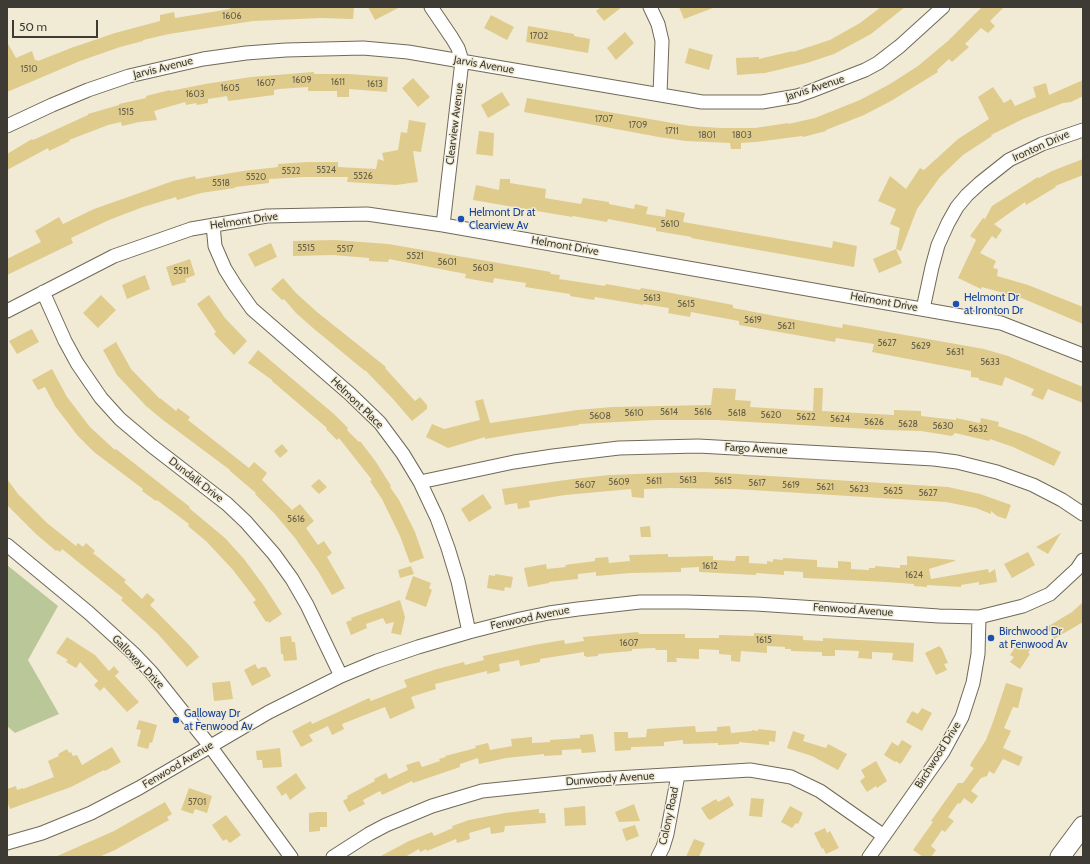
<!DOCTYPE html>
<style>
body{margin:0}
#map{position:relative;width:1090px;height:864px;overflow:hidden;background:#f1ebd6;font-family:Cabin,sans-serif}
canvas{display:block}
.frame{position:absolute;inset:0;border:8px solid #3d3b33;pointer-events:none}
.scale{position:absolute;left:12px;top:20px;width:86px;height:18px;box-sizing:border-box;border:2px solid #3d3b33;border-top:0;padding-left:5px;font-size:12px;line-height:14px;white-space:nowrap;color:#3d3b33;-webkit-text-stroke:3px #f1ebd6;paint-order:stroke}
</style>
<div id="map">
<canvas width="1090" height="864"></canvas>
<div class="frame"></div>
<div class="scale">50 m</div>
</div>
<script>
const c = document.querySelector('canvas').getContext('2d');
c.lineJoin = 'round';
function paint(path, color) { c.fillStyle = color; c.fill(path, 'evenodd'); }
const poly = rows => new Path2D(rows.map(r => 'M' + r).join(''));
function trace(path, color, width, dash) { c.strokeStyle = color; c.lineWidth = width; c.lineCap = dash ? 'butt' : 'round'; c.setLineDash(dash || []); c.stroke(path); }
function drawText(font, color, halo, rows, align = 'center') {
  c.font = font + ' Cabin,sans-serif'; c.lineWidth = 3; c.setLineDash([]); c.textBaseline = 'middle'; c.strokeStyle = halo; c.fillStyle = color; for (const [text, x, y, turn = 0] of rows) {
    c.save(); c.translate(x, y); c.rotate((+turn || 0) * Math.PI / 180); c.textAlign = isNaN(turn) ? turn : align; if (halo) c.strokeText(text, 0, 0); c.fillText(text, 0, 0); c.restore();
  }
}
paint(poly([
 [7,565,58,606,28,660,59,714,15,733,7,726]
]), '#bac899');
paint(poly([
 [229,7,354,7,353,19,321,18,253,21,169,34,143,40,143,41,120,47,80,61,7,92,7,42,16,58,32,51,35,60,37,60,38,61,71,48,115,33,160,21,160,15,174,12,175,18,230,9],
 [368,7,400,7,375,20],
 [601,7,622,7,604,21,596,11],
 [679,7,713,7,713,8,684,19],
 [881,7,905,7,871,34,834,54,807,63,765,73,737,75,736,58,759,57,759,59,793,51,793,52,830,40,860,23],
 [982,7,1004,7,990,21,995,26,988,33,981,28,965,44,969,47,952,62,949,59,937,70,938,72,891,101,864,115,826,130,826,131,803,137,802,136,756,142,741,143,741,149,731,149,730,143,686,141,659,137,524,112,527,98,690,126,721,128,755,128,788,123,788,124,815,118,860,100,890,84,918,66,949,40],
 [491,15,514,27,507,40,484,28],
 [528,26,574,34,574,36,590,39,588,53,526,42],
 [625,32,634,43,616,60,607,48],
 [689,48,713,55,709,70,685,63],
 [314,72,314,74,349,74,388,77,387,92,349,89,349,97,337,97,337,91,308,91,308,87,279,89,274,90,274,95,228,101,227,96,208,99,208,103,197,105,196,103,186,105,185,102,154,111,157,120,139,122,122,126,121,122,108,125,69,140,70,141,49,151,48,148,7,170,7,154,32,139,33,140,88,115,88,114,119,105,119,104,146,98,146,96,170,90,170,91,205,84,251,77],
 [413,78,430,97,418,107,402,88],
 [1083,80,1083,96,1071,102,1063,103,1023,119,991,135,992,136,963,155,940,177,917,209,901,251,896,249,902,263,879,273,873,259,896,249,900,228,890,224,896,209,878,201,890,176,906,189,920,168,924,170,958,139,989,119,978,97,993,87,1004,103,1011,99,1015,106,1036,97,1033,87,1046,83,1049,95],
 [502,92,510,105,488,118,481,105],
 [409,120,426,123,421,152,413,151,418,182,396,185,347,182,348,177,304,177,269,179,269,183,235,187,235,188,201,193,177,200,176,197,143,207,109,220,71,238,73,243,7,275,7,259,41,242,35,231,59,217,63,224,94,209,131,196,173,181,195,176,196,179,243,171,278,167,278,164,308,162,338,162,338,167,376,169,378,159,384,161,382,153,398,150,401,132,407,133],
 [479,131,494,133,493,156,476,154],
 [1083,159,1083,175,1055,186,1056,187,1026,205,1025,202,994,224,1002,230,996,239,992,236,980,253,996,261,993,268,998,269,997,276,1028,285,1083,307,1083,324,1024,299,982,287,981,289,958,278,976,240,974,238,972,239,973,238,970,236,983,218,985,219,992,206,1038,177,1039,178,1052,171],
 [500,179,510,179,510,183,546,189,545,198,581,204,583,198,609,202,609,204,634,209,635,204,648,207,646,214,665,217,666,209,685,213,683,222,832,248,833,241,857,246,854,267,691,238,692,237,656,231,656,228,608,219,607,222,573,216,572,217,473,200,476,185,499,190],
 [335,240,388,244,551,272,550,274,560,275,559,279,605,286,606,284,640,290,641,288,666,292,733,305,733,308,775,316,842,328,843,324,984,349,1008,356,1083,387,1083,403,1048,389,1043,400,1031,395,1034,389,1005,377,1002,386,979,380,979,378,971,377,971,371,872,352,874,344,836,338,835,342,796,335,739,325,739,321,691,312,690,317,668,313,669,308,643,304,643,305,595,297,594,300,570,296,570,294,525,287,526,283,494,278,493,283,465,278,466,274,389,259,388,262,369,261,369,258,333,255,293,256,293,241],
 [271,243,277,257,255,267,248,254],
 [190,259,195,275,185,279,186,282,172,286,166,267],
 [145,275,150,289,127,299,122,285],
 [283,278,296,293,317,312,386,367,385,368,415,401,420,397,427,405,427,409,412,421,393,399,365,370,365,371,313,328,296,313,284,299,282,300,271,289],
 [101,295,116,310,98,328,83,313],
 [209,295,225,318,247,341,234,355,214,334,216,332,197,304],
 [32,329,39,342,17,354,9,341],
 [116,342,131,369,160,399,160,398,176,411,178,408,190,417,188,420,249,468,254,462,267,473,262,480,292,510,300,504,314,521,306,528,318,545,324,541,332,553,327,557,345,588,332,595,318,571,295,538,274,513,255,494,256,493,230,471,230,470,163,420,146,406,117,375,103,350],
 [258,350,334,414,348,428,347,430,359,442,360,441,376,462,391,486,390,487,399,500,415,532,424,558,410,563,400,536,382,499,370,481,372,480,339,438,337,440,326,429,327,428,272,381,272,380,248,363],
 [52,369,67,397,90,427,115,450,116,449,190,507,189,508,225,538,244,559,264,586,282,614,269,623,268,621,266,622,253,602,256,600,233,570,207,542,188,526,189,524,157,500,156,501,142,491,143,489,94,452,78,436,55,406,45,387,38,390,32,380],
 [713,388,736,389,735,400,751,401,750,407,813,411,814,388,823,388,822,411,894,415,894,410,921,411,921,416,956,420,956,418,980,423,981,418,999,422,998,426,1027,436,1061,452,1054,466,1013,447,990,439,989,441,955,433,952,436,921,431,886,430,716,420,655,420,579,424,579,425,520,433,485,439,485,437,448,448,426,437,432,424,444,429,480,420,475,401,483,399,490,423,577,410,612,407,711,405],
 [282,444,288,451,280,458,274,451],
 [705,472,948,487,980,494,1011,505,1006,519,997,516,991,511,991,514,976,508,946,502,735,489,670,488,644,489,644,498,632,497,631,489,565,495,529,501,530,507,518,509,517,503,505,505,502,489,573,479,609,475,663,473],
 [7,479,18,494,47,523,76,546,78,543,83,547,86,543,95,551,93,553,126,580,124,582,142,599,147,593,155,600,150,605,190,646,199,657,187,667,158,634,121,600,123,598,62,549,60,552,57,550,56,551,36,534,7,505],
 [319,479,327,487,319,494,311,486],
 [483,494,492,508,469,522,461,509],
 [650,526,651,537,641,537,640,527],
 [1061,533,1048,554,1036,547],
 [1028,552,1035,565,1012,578,1004,564],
 [668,554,668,557,713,556,713,560,735,561,736,556,749,556,749,563,767,564,767,561,773,562,773,559,783,560,783,558,817,560,817,567,838,568,838,561,851,562,851,569,869,570,869,568,875,568,875,566,900,568,900,565,907,565,907,556,932,558,955,560,955,561,929,569,931,579,988,569,989,573,995,569,997,582,979,585,979,582,961,585,961,587,927,585,927,587,914,586,914,584,886,582,805,578,803,578,803,572,784,571,784,575,756,573,756,575,699,572,699,567,681,568,681,572,630,573,596,576,596,572,578,574,578,579,549,582,549,583,528,587,524,568,546,564,547,569,566,567,565,565,595,561,595,558,608,557,609,563,630,561,629,555],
 [411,566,414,574,400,578,398,570],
 [495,574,513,577,511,588,505,587,504,591,487,588,489,575,495,576],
 [413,576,431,583,429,588,432,590,426,607,405,599],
 [400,600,405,617,401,635,391,633,394,622,386,624,383,618,366,624,367,628,351,635,346,622,352,620,351,618],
 [1083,602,1083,622,1054,639,1047,627,1072,612],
 [638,632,639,634,685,634,685,638,719,638,719,635,754,636,754,633,803,636,803,640,823,641,823,638,914,643,913,662,892,660,893,653,872,652,872,659,858,658,859,651,835,650,835,656,822,656,822,652,791,651,791,649,785,649,785,647,767,646,767,653,741,651,740,662,731,661,731,655,719,654,719,650,699,649,699,659,676,658,677,662,667,662,667,650,656,650,655,648,632,649,632,651,598,654,598,656,586,657,586,656,584,656,584,652,540,659,540,662,520,666,519,660,499,664,500,671,487,674,487,671,435,684,436,689,411,697,415,708,390,719,385,707,342,724,344,729,332,735,328,726,309,735,313,741,301,747,292,731,311,721,312,724,369,698,371,701,407,687,404,680,437,669,464,662,465,665,484,660,483,656,534,645,564,640,565,644,584,641,583,637],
 [291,636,292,642,295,642,297,660,284,661,283,654,281,654,280,637],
 [67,637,95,655,109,671,114,666,119,672,115,676,139,702,127,712,104,687,100,691,94,685,98,681,80,662,76,668,66,662,68,660,56,653],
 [1020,640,1032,647,1028,653,1030,654,1020,669,1010,662,1014,657,1010,655],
 [939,646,942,649,948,663,944,664,947,670,936,675,925,653],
 [255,664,258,669,262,667,266,667,271,676,252,686,244,670],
 [230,681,233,699,214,701,212,683],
 [1006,683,1023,688,1018,708,1013,707,1004,728,1011,731,1003,748,1023,757,1019,766,1003,759,994,774,989,771,987,776,981,778,971,791,978,796,972,804,964,798,960,804,958,803,948,817,954,821,945,832,942,830,931,846,936,850,931,857,923,857,913,850,933,822,931,821,958,783,963,783,974,768,970,766,971,763,986,740,993,722],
 [922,708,932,713,922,731,906,722,912,711,918,714],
 [139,720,157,725,152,743,150,742,148,749,137,746,141,730,136,729],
 [695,726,696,732,717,731,717,727,730,726,731,733,752,731,752,730,758,731,758,729,776,731,775,742,769,741,769,745,739,742,739,744,718,745,718,743,683,744,683,740,664,742,664,746,631,747,631,750,615,751,614,732,628,732,628,738,646,737,647,729],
 [793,731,805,735,803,741,826,748,828,744,847,754,838,770,812,756,787,748],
 [593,734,596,752,582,753,581,749,562,750,562,755,544,756,544,754,506,758,479,764,478,758,460,764,460,767,413,783,412,781,382,795,380,791,363,800,365,804,349,812,343,801,348,798,347,796,375,781,374,779,386,773,389,779,408,770,406,765,419,761,422,767,440,761,439,759,446,757,445,756,476,748,475,746,488,743,490,750,512,746,511,739,532,737,532,743,550,742,550,740,580,738,580,735],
 [902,740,912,746,902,762,900,764,896,761,895,762,884,755,892,742,898,746],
 [112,747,121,762,105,771,104,770,71,787,10,809,7,801,7,789,16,786,17,790,23,788,23,789,54,777,48,761,59,756,58,754,67,749,69,753,71,752,73,756,77,755,82,765],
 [280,748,282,767,263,768,262,760,257,760,256,751],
 [876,761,887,781,877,788,876,786,867,792,860,781,865,777,861,770],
 [296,773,306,788,290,800,286,793,282,796,276,787],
 [189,788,212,796,207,813,195,809,193,814,181,810],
 [729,796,734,805,710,820,709,819,708,819,701,808,716,799,718,802],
 [751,798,764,799,762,817,749,816],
 [165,802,172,814,167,817,169,820,115,850,99,857,55,857,114,831],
 [634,804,640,821,619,822,615,812],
 [585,806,586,825,565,826,564,808],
 [790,806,803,813,798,824,796,823,792,828,781,822],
 [539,809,539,813,545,813,546,823,505,826,504,832,491,834,490,827,469,833,470,839,457,843,456,839,427,851,426,849,420,852,419,849,405,857,379,857,409,841,432,832,434,836,453,828,452,826,469,820,505,813],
 [317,812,327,812,327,827,320,827,320,831,309,832,309,813],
 [226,815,241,835,230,843,226,839,223,841,212,825],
 [635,825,639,836,626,841,622,829],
 [825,828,827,833,830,831,839,848,826,854,823,848,822,849,814,833],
 [694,839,705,843,699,857,686,857]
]), '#dfcb8c');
const minor = poly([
 [431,7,452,38,458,48,462,61,443,225],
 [650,7,658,24,662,41,660,94],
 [7,126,52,105,88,90,129,76,203,59,246,53,286,50,363,48,408,52,702,102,762,102,797,96,811,91,865,70,878,63,900,46,943,7],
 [213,225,215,246,225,269,235,285,252,309,350,394,380,423,403,454,420,482,437,518,448,548,458,581,469,632],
 [43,292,65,341,77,363,101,398,120,419,152,446,227,504,246,522,274,554,292,579,307,605,341,676],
 [923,309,932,267,938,245,948,223,957,207,967,195,980,183,1009,160,1042,144,1083,130],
 [7,311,114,256,191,229,267,216,367,214,443,225,1001,323,1083,355],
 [420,482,514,462,553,456,619,448,698,446,934,459,957,462,997,472,1033,485,1062,500,1083,514],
 [7,545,89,613,133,653,152,673,210,746,291,857],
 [7,843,42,833,91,813,139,788,269,712,341,676,377,661,418,647,469,632,520,619,549,613,578,609,640,602,686,602,756,604,939,616,979,617,1023,606,1050,594,1077,569,1083,560],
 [333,857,369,834,386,825,432,806,482,791,599,779,750,770,791,777,820,791,884,836],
 [658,857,663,847,667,834,678,775],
 [869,857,943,752,962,717,973,683,978,654,979,617]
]);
const highway = poly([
 [1060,857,1083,826]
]);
trace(minor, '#6f6958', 15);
trace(highway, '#6f6958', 21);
trace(minor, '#fff', 13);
trace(highway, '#fff', 19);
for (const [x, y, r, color] of [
 [461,219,4,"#1a4fb4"],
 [956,304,4,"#1a4fb4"],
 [991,638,4,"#1a4fb4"],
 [176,720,4,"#1a4fb4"]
]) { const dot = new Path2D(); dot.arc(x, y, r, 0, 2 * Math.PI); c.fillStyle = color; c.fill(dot); trace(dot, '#f1ebd6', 1.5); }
drawText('9px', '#665f49', null, [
 ["1606",232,16],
 ["1702",539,36],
 ["1510",29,69],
 ["1609",302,80],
 ["1611",338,82],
 ["1607",266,83],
 ["1613",375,84],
 ["1605",230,88],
 ["1603",195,94],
 ["1515",126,112],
 ["1707",604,119],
 ["1709",638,125],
 ["1711",672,131],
 ["1801",707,135],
 ["1803",742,135],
 ["5524",326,170],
 ["5522",291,171],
 ["5526",363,176],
 ["5520",256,177],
 ["5518",221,183],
 ["5610",670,224],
 ["5515",306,248],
 ["5517",345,249],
 ["5521",415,256],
 ["5601",447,262],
 ["5603",483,268],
 ["5511",181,271],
 ["5613",652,298],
 ["5615",686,304],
 ["5619",753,320],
 ["5621",786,326],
 ["5627",887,343],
 ["5629",921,346],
 ["5631",955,352],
 ["5633",990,362],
 ["5614",669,412],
 ["5616",703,412],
 ["5610",634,413],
 ["5618",737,413],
 ["5620",771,415],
 ["5608",600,416],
 ["5622",806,417],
 ["5624",840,419],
 ["5626",874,422],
 ["5628",908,424],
 ["5630",943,426],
 ["5632",978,429],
 ["5613",688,480],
 ["5611",654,481],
 ["5615",723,481],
 ["5609",619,482],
 ["5617",757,483],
 ["5607",585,485],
 ["5619",791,485],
 ["5621",825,487],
 ["5623",859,489],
 ["5625",893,491],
 ["5627",928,493],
 ["5616",296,519],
 ["1612",710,566],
 ["1624",914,575],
 ["1615",764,640],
 ["1607",629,643],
 ["5701",197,802]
]);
drawText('11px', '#3d3b33', '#f1ebd6', [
 ["Jarvis Avenue",484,65,10],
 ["Jarvis Avenue",163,68,-14],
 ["Jarvis Avenue",815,88,-18],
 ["Clearview Avenue",455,124,-83],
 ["Ironton Drive",1041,146,-24],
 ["Helmont Drive",244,221,-8],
 ["Helmont Drive",565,246,10],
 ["Helmont Drive",884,302,10],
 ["Helmont Place",357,403,44],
 ["Fargo Avenue",756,449,3],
 ["Dundalk Drive",196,480,38],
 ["Fenwood Avenue",853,610,4],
 ["Fenwood Avenue",530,618,-12],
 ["Galloway Drive",138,662,46],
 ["Birchwood Drive",938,755,-58],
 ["Fenwood Avenue",178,765,-31],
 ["Dunwoody Avenue",610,779,-4],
 ["Colony Road",669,816,-78]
]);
drawText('11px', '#164399', '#f1ebd6', [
 ["Helmont Dr at",469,213],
 ["Clearview Av",469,226],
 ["Helmont Dr",964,298],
 ["at Ironton Dr",964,311],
 ["Birchwood Dr",999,632],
 ["at Fenwood Av",999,645],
 ["Galloway Dr",184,714],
 ["at Fenwood Av",184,727]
], 'left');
</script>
